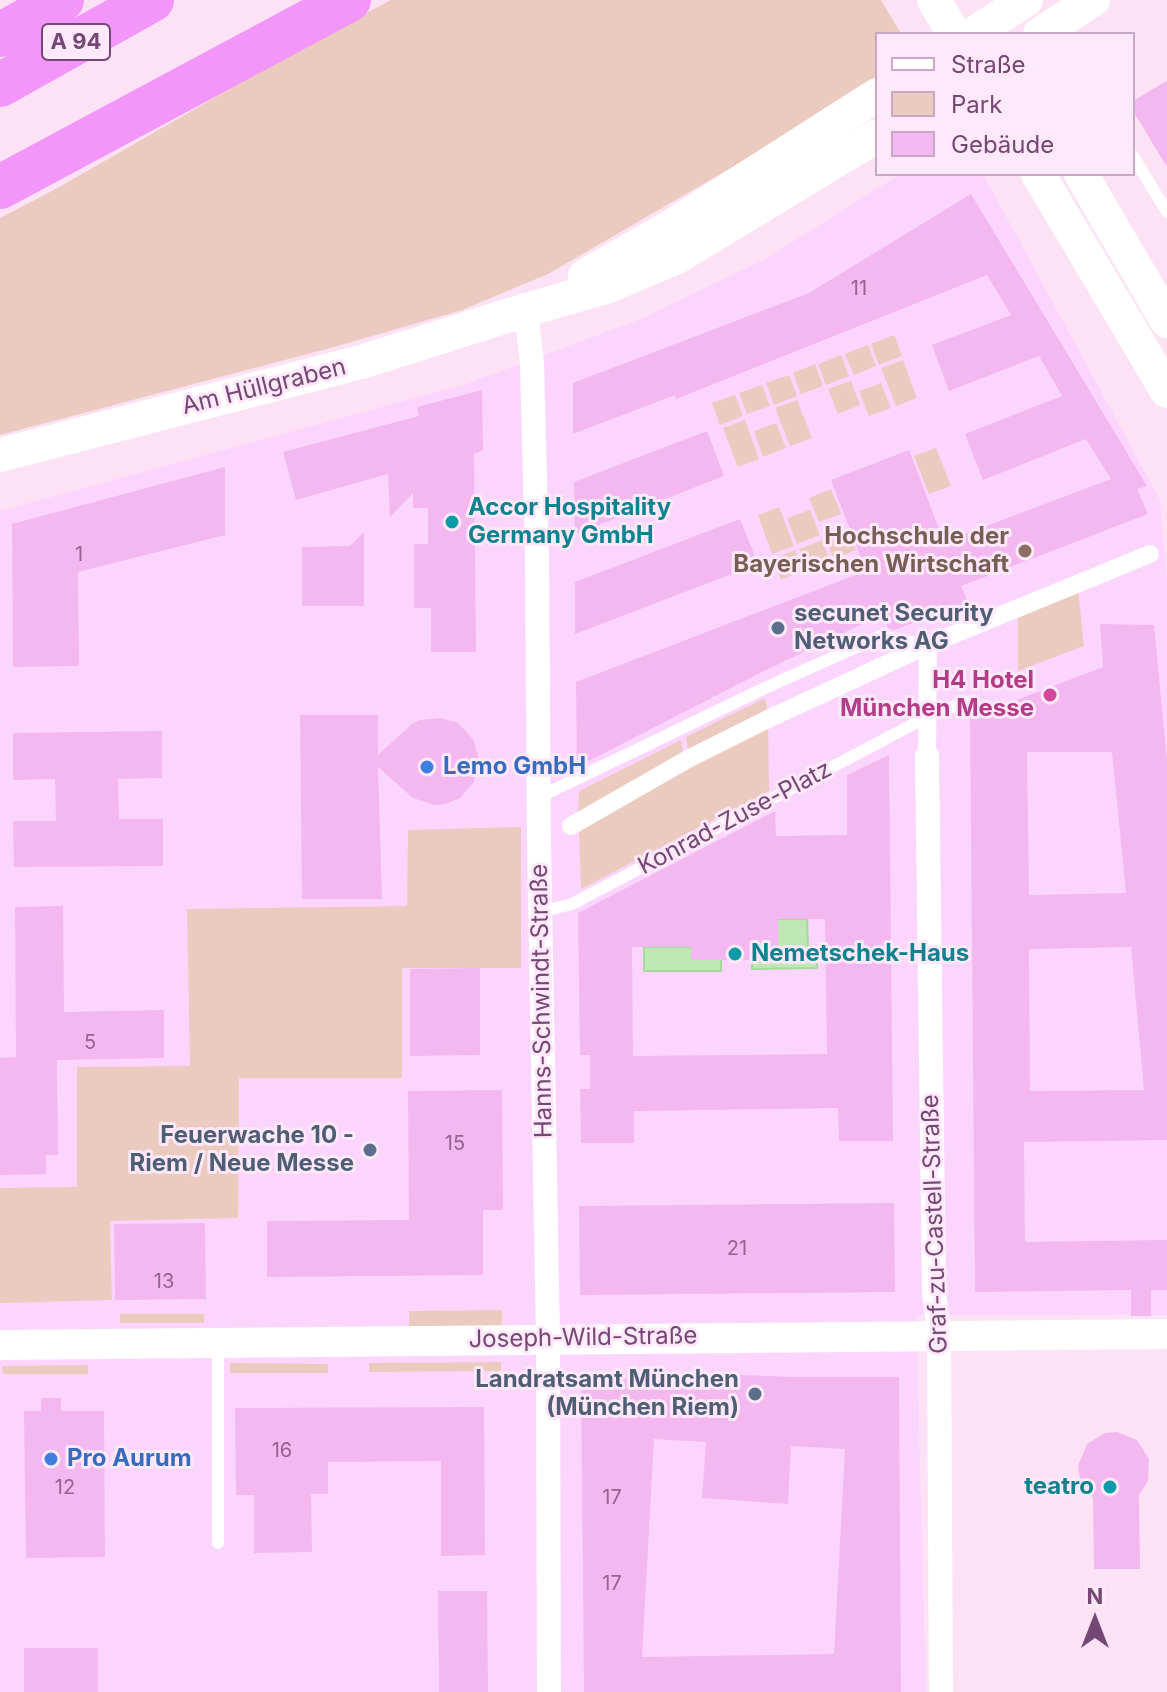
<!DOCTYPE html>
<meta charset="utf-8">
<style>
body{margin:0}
#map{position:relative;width:1167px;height:1692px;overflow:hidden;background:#fde1f5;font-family:Inter,sans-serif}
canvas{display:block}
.legend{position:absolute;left:875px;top:32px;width:260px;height:144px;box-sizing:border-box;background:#ffe8f9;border:2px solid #c8a8c4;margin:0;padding:10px 14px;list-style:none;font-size:24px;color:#754774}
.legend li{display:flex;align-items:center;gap:16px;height:40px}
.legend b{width:40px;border:2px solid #c8a8c4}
.north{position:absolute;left:1055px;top:1580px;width:80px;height:80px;-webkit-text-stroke:6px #ffe8f9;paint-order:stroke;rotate:0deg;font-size:22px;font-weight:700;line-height:32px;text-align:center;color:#754774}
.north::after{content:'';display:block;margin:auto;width:28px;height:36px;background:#754774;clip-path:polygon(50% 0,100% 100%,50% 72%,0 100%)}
</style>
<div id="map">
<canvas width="1167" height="1692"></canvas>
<ul class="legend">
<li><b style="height:10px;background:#fff"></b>Straße</li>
<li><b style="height:22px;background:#ebcbc0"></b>Park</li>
<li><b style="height:22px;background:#f3b8f0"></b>Gebäude</li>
</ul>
<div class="north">N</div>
</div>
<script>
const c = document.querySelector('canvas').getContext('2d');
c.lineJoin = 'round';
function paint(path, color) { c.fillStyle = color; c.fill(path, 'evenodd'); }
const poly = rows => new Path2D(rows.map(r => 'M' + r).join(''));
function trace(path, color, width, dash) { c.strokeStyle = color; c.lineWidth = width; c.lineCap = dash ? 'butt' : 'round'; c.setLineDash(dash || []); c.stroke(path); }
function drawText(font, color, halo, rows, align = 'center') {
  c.font = font + ' Inter,sans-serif'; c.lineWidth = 6; c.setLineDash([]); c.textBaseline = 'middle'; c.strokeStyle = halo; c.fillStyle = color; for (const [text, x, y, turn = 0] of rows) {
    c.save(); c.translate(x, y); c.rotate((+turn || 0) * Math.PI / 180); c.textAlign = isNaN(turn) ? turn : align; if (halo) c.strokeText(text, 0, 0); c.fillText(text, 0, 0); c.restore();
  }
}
paint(poly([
 [900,174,983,174,1160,500,1167,581,1167,1315,916,1315,926,1692,0,1692,0,511,466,384,641,319,767,258]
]), '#fcd5fe');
paint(poly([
 [391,0,881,0,900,32,899,34,877,34,877,77,786,136,548,274,462,310,334,347,0,435,0,218,54,190,306,45],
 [894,335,902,356,879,365,871,344],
 [868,345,876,366,854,375,845,354],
 [841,355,849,376,826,385,818,364],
 [903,360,917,398,896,406,881,368],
 [815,364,823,386,801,394,793,373],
 [789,375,797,396,774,405,766,383],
 [851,381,860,405,838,414,828,389],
 [881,383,891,408,869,416,859,391],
 [762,385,770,406,747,414,739,393],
 [735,395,743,416,720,425,712,403],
 [797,400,812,438,790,446,775,408],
 [745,420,759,459,738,467,723,428],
 [776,423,786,448,763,457,754,431],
 [936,448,951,486,929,494,914,456],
 [831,489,841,514,819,522,809,498],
 [779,507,794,546,772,554,758,515],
 [810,510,820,535,797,544,787,518],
 [848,529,856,550,834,559,825,538],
 [822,540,830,561,807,570,799,549],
 [795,550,803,571,781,580,773,559],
 [1078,589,1084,646,1018,671,1018,614],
 [765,698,768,713,688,750,686,737],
 [768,724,769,791,581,889,579,829],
 [681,740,683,753,578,815,579,791],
 [521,827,521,968,402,968,402,1078,239,1078,238,1218,110,1221,112,1300,0,1303,0,1188,77,1187,77,1067,190,1066,187,909,407,906,408,830],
 [502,1310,502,1328,409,1329,409,1311],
 [120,1314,204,1314,204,1323,120,1323],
 [501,1362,501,1371,369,1372,369,1363],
 [230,1363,328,1364,328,1373,230,1373],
 [88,1365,88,1374,3,1374,2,1366]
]), '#ebcbc0');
const water = poly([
 [778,919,807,919,808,946,817,947,817,968,752,969,752,960,778,919],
 [644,947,691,947,721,960,721,971,644,971,644,947]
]);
paint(water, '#bfe7b6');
trace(water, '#a7d99b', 2);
paint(poly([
 [1167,81,1167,167,1133,111,1133,101],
 [971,194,1147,486,1137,489,1148,514,961,586,968,602,894,630,888,628,883,614,764,671,577,767,576,682,866,571,831,480,909,450,944,542,1111,479,1086,439,983,480,965,434,1062,396,1039,356,949,391,932,345,1011,315,987,275,676,399,675,395,573,434,573,383,809,293],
 [482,390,483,451,474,453,476,652,431,652,431,608,414,608,414,544,428,544,428,508,413,508,413,493,390,517,388,474,296,500,283,452,419,416,417,407],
 [707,431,724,476,575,534,574,482],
 [225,467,225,535,78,572,79,666,13,667,12,524],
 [740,519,758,564,575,634,575,582],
 [364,532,364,606,302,606,302,547,350,546],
 [1100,624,1154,625,1167,761,1167,1140,1024,1142,1025,1242,1167,1240,1167,1290,1151,1290,1151,1316,1131,1316,1131,1290,975,1292,970,718,1103,667],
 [1027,752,1112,752,1126,893,1029,895],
 [1131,947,1144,1090,1030,1091,1029,949],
 [300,715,378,715,378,755,412,724,420,720,440,718,458,723,473,739,479,759,474,782,460,798,446,804,434,805,413,798,378,767,382,899,302,899],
 [162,731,162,778,118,779,119,819,163,819,163,866,14,867,13,821,56,821,55,779,13,780,13,733],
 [889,755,893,1141,839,1141,838,1108,634,1111,634,1143,581,1143,580,1089,590,1089,590,1055,580,1055,578,913,775,811,776,836,847,835,847,775],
 [778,919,825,919,827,1054,633,1056,632,947,691,947,691,960,779,960],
 [63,906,64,1012,164,1010,164,1058,57,1060,58,1155,46,1155,46,1174,0,1175,0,1058,16,1057,15,907],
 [480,968,480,1055,410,1056,410,969],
 [502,1090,503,1210,483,1210,483,1275,267,1277,267,1221,409,1220,408,1091],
 [894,1203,895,1292,580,1295,579,1206],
 [205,1223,206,1299,115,1300,114,1224],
 [710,1374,796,1377,899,1377,901,1692,584,1692,581,1379,710,1378],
 [654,1439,706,1442,702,1498,788,1504,791,1446,845,1449,834,1654,642,1657],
 [41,1398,61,1398,61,1411,104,1411,105,1557,26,1558,24,1411,41,1411],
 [484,1407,485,1555,441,1556,441,1461,328,1462,328,1494,311,1494,312,1552,254,1553,254,1495,236,1495,235,1408],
 [1117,1432,1137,1440,1149,1459,1148,1481,1139,1495,1140,1569,1094,1569,1093,1498,1080,1479,1078,1466,1087,1444,1105,1433],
 [438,1591,487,1591,488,1692,439,1692],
 [24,1648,98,1648,98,1692,24,1692]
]), '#f3b8f0');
trace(poly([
 [1133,156,1167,212],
 [539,797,765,688,881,636,926,645],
 [540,912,572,904,927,717,965,702],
 [218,1343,218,1543]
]), '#fff', 12);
trace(poly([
 [927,756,928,645],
 [571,826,688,759,768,719,928,645,1150,554]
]), '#fff', 18);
trace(poly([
 [526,310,532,363,537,555,539,845,548,1339,549,1692],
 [927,756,934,1292,939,1334,941,1692]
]), '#fff', 24);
trace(poly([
 [0,1345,1167,1334]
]), '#fff', 30);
trace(poly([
 [934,0,954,34],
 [973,34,1026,0],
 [1040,34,1093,0],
 [1038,174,1167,391],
 [1081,174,1167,321],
 [585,276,667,229,877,95],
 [0,455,361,362,526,310,606,287,677,257,877,136]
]), '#fff', 34);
trace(poly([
 [0,35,62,0],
 [0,85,152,0],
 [0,187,349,0]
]), '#f296f9', 44);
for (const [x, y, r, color] of [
 [452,522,8,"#0f9aa8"],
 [1025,551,8,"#8d6e63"],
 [778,628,8,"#5c6f8a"],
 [1050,695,8,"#d1479c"],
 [427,767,8,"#3f7fe0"],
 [735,954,8,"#0f9aa8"],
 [370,1150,8,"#5c6f8a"],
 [755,1394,8,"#5c6f8a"],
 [51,1459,8,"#3f7fe0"],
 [1110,1487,8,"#0f9aa8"]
]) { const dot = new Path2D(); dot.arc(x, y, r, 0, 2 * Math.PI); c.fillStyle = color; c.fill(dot); trace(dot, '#ffe8f9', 3); }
drawText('20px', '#946393', null, [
 ["11",859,289],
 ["1",79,555],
 ["5",90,1043],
 ["15",455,1144],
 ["21",737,1249],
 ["13",164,1282],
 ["16",282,1451],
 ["12",65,1488],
 ["17",612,1498],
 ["17",612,1584]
]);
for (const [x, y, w] of [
 [76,42,68]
]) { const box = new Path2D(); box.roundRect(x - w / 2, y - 18, w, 36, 6); c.fillStyle = '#ffe8f9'; c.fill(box); trace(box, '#754774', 2); }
drawText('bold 22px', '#754774', null, [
 ["A 94",76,42]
]);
drawText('24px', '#754774', '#ffe8f9', [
 ["Am Hüllgraben",264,387,-14],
 ["Konrad-Zuse-Platz",735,818,-28],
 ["Hanns-Schwindt-Straße",542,1001,-91],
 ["Graf-zu-Castell-Straße",935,1224,-92],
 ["Joseph-Wild-Straße",583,1338,-1]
]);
drawText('bold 24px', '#0d838f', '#ffe8f9', [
 ["Accor Hospitality",468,508],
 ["Germany GmbH",468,536],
 ["Nemetschek-Haus",751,954],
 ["teatro",1094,1487,"right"]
], 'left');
drawText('bold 24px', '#785e54', '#ffe8f9', [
 ["Hochschule der",1009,537],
 ["Bayerischen Wirtschaft",1009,565]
], 'right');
drawText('bold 24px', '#4e5e75', '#ffe8f9', [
 ["secunet Security",794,614,"left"],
 ["Networks AG",794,642,"left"],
 ["Feuerwache 10 -",354,1136],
 ["Riem / Neue Messe",354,1164],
 ["Landratsamt München",739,1380],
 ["(München Riem)",739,1408]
], 'right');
drawText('bold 24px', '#b23c85', '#ffe8f9', [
 ["H4 Hotel",1034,681],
 ["München Messe",1034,709]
], 'right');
drawText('bold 24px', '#366cbe', '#ffe8f9', [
 ["Lemo GmbH",443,767],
 ["Pro Aurum",67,1459]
], 'left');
</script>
